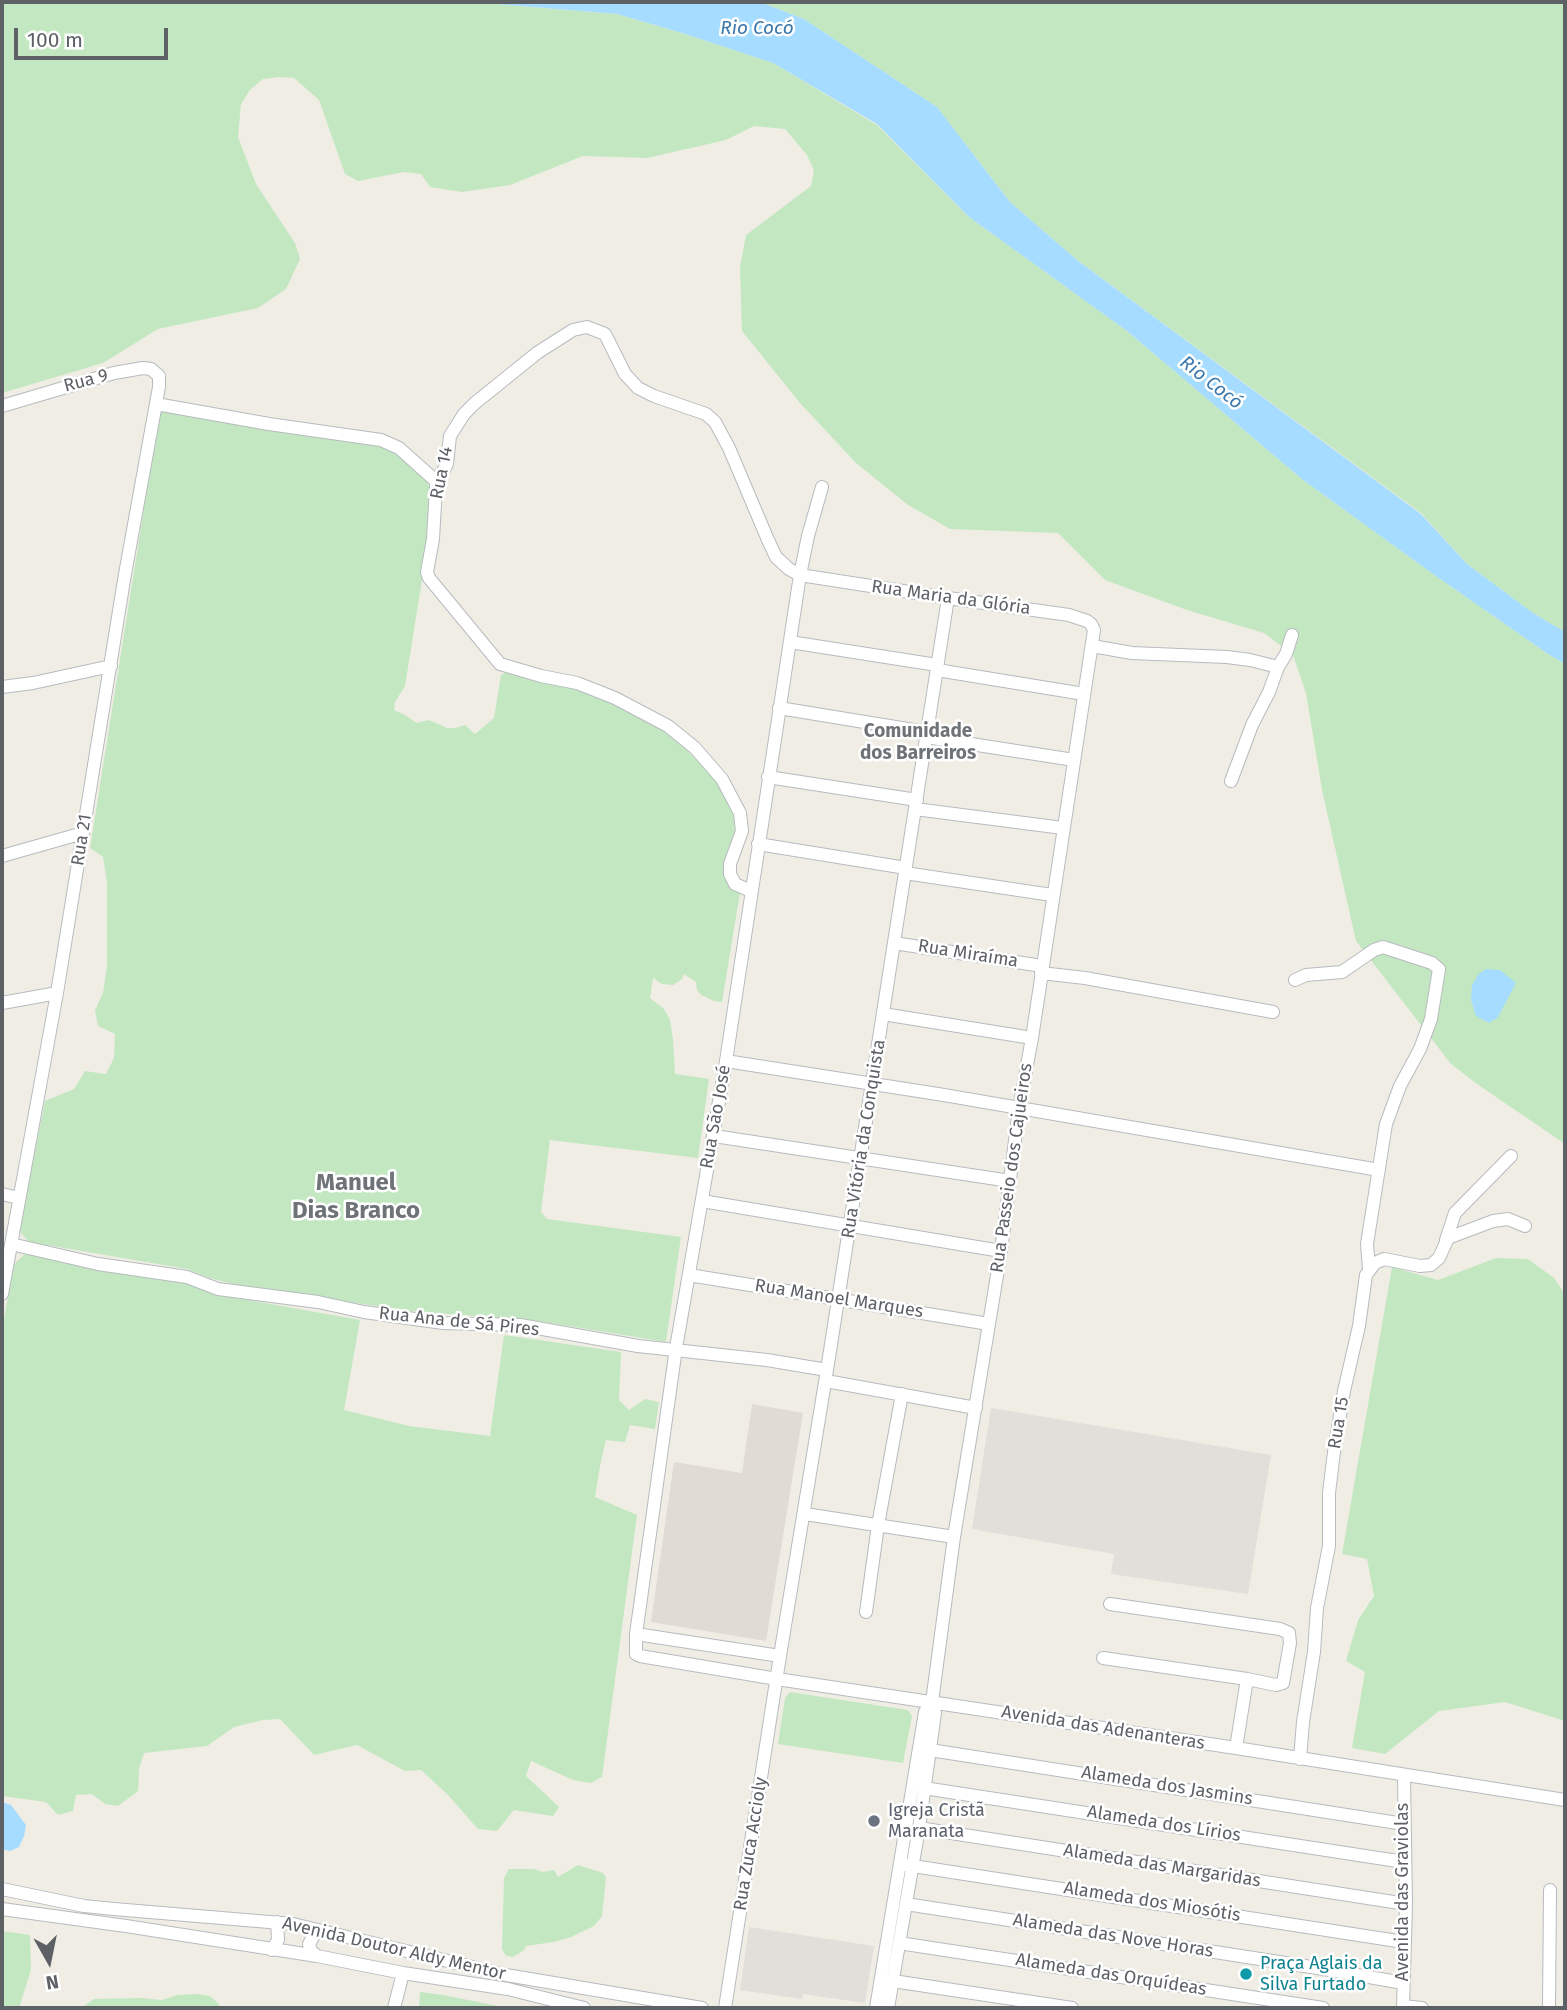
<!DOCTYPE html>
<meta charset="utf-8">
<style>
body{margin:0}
#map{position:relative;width:1567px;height:2010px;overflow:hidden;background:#f0ede5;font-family:"Fira Sans",sans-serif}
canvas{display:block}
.frame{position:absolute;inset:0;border:4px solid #5d6166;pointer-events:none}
.north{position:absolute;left:14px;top:1926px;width:70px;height:70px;-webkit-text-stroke:5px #fff;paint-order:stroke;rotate:171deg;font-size:19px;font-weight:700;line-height:28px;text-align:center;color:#5d6166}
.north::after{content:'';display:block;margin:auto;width:24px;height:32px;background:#5d6166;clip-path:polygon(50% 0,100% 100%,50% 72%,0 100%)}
.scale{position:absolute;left:14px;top:28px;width:154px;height:32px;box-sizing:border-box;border:4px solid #5d6166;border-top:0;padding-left:9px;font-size:21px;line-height:24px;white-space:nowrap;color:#5d6166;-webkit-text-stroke:5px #fff;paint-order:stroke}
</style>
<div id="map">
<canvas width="1567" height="2010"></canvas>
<div class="frame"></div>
<div class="north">N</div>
<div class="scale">100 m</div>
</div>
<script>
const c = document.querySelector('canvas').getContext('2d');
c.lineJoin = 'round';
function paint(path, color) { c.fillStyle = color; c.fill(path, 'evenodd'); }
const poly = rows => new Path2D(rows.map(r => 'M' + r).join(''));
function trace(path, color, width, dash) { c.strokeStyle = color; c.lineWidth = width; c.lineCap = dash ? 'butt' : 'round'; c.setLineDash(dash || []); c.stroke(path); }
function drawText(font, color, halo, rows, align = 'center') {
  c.font = font + ' "Fira Sans",sans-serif'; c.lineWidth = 5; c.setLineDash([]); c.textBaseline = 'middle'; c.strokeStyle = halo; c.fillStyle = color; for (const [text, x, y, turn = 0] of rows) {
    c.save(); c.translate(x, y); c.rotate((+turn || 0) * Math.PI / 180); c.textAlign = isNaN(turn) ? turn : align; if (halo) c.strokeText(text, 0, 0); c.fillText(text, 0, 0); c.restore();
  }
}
paint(poly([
 [991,1408,1271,1455,1248,1594,1111,1574,1114,1554,972,1529],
 [749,1927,874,1946,865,2003,803,1994,802,1999,740,1990]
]), '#e1dfd9');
paint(poly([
 [752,1404,803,1413,766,1641,651,1622,674,1462,742,1473]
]), '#e0dcd3');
paint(poly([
 [2,2,471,2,617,14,682,33,773,63,877,125,969,217,1127,331,1303,480,1433,574,1548,654,1565,664,1565,1144,1477,1084,1451,1064,1356,941,1322,790,1306,693,1293,655,1264,633,1187,610,1105,580,1058,533,950,529,908,505,856,463,800,403,742,331,740,267,746,235,811,186,814,170,807,155,785,129,754,126,726,140,647,158,583,156,510,185,462,192,430,187,421,174,404,172,358,181,345,174,319,100,294,78,279,77,263,79,250,90,241,104,238,137,256,184,295,243,300,259,286,289,258,308,158,329,103,363,2,393],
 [760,2,1565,2,1565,632,1533,613,1467,564,1421,513,1077,260,1010,202,937,107,804,19],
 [163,411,173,412,389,448,424,477,432,491,433,511,405,686,395,702,394,710,405,715,417,723,429,720,447,728,455,728,465,725,475,734,494,718,501,675,510,671,563,684,601,697,672,736,713,776,727,797,734,817,735,835,731,887,740,893,722,1002,714,1001,701,995,697,990,696,982,684,974,682,979,673,985,662,984,653,978,650,998,664,1009,670,1020,673,1040,675,1074,709,1079,698,1158,550,1140,541,1212,547,1219,681,1237,666,1342,538,1321,410,1311,241,1286,210,1278,187,1269,29,1242,19,1231,45,1101,74,1089,85,1071,106,1074,114,1058,115,1034,98,1026,95,1010,103,993,107,966,107,883,103,857,90,848,159,414],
 [25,1254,188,1283,209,1293,360,1320,344,1410,409,1426,490,1436,504,1335,621,1352,619,1400,629,1410,645,1399,659,1402,655,1429,630,1425,625,1442,606,1440,600,1466,595,1497,637,1515,602,1777,591,1783,573,1780,531,1761,526,1776,559,1807,553,1816,514,1810,497,1831,478,1829,447,1794,421,1770,405,1771,357,1745,314,1755,280,1719,263,1720,234,1727,207,1746,144,1753,139,1769,138,1791,118,1806,105,1804,92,1794,76,1795,73,1811,58,1815,46,1802,2,1796,2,1330,14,1264],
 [1496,1258,1528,1259,1554,1278,1565,1294,1565,1721,1505,1702,1439,1711,1385,1754,1352,1748,1365,1672,1346,1661,1358,1620,1374,1596,1367,1559,1342,1554,1392,1267,1438,1280],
 [790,1692,908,1710,912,1716,903,1763,778,1744,785,1698],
 [578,1865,603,1873,606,1877,602,1916,594,1926,571,1937,554,1942,526,1946,523,1951,513,1957,506,1956,502,1949,504,1878,509,1869,534,1869,543,1872,554,1870,558,1877],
 [2,1931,30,1935,31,1970,19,2008,2,2008],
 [420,1992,443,1995,508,2008,419,2008],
 [197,1994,210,1996,219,2004,219,2008,81,2008,94,1999,140,1998,162,2000,177,1995]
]), '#c3e8c1');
paint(poly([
 [471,2,760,2,804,19,937,107,1010,202,1077,260,1421,514,1467,564,1533,613,1565,632,1565,664,1548,654,1433,574,1303,480,1127,331,969,217,877,124,773,63,682,33,617,14],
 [1486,969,1500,970,1516,983,1498,1017,1489,1023,1476,1016,1471,1000,1472,985,1479,974],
 [2,1802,11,1805,26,1825,24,1836,19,1847,10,1851,2,1849]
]), '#a6dcff');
const minor = poly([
 [156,404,269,424,381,440,399,448,437,482],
 [2,406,114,373,143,368,151,369,159,376,159,387,125,574,57,993,2,1294],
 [822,487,808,536,800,575,726,1061,676,1348,636,1634,636,1654,640,1656,777,1679,1236,1748,1565,1800],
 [790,642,937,665],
 [1092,646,1132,653,1227,657,1250,660,1278,667,1269,692,1252,725,1231,781],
 [1278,667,1286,654,1292,635],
 [937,670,1084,694],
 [2,687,33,683,111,666],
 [779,708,926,732],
 [926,737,1074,760],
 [768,777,917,800],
 [915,809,1063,828],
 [758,844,906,868],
 [2,856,83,833],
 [905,873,1052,895],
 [751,891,735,884,730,874,730,864,742,831,740,813,722,779,695,748,668,726,615,698,577,683,541,676,500,664,429,578,427,572,433,539,436,487,437,482,447,464,450,436,464,414,475,403,537,353,573,330,587,327,605,334,625,374,638,388,654,396,706,414,715,422,729,448,768,540,776,557,789,569,800,575,948,598,1069,615,1087,621,1091,624,1094,630,1032,1038,1019,1109,1001,1251,954,1537,932,1702,925,1712,876,2008],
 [894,943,1042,966],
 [1041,973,1085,978,1273,1012],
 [1295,980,1306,975,1342,972,1374,950,1383,947,1432,963,1439,969,1431,1019,1420,1049,1400,1086,1386,1124,1367,1244,1369,1269],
 [2,1003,57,993],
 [883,1014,1032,1038],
 [726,1061,944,1095,1379,1170],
 [714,1136,1010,1181],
 [2,1194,19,1198],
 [702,1201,1001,1251],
 [1446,1240,1455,1213,1511,1156],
 [11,1244,98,1264,187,1277,218,1289,318,1302,364,1312,443,1323,520,1325,638,1346,767,1360,827,1370],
 [689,1275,989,1324],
 [826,1381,976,1408],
 [805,1514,954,1537],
 [1110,1604,1280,1629,1289,1633,1290,1643,1283,1683,1276,1685,1247,1679],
 [866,1612,878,1525,902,1394],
 [636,1634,780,1656],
 [1103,1658,1247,1679,1236,1748],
 [930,1750,1404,1824],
 [1300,1759,1303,1722,1314,1652,1317,1608,1329,1546,1329,1493,1334,1452,1344,1391,1359,1326,1366,1275,1375,1263,1384,1259,1420,1266,1431,1265,1439,1258,1448,1238,1493,1221,1508,1219,1525,1226],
 [924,1788,1404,1862],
 [919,1828,1406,1904],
 [900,1864,1404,1942],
 [2,1889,84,1906,114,1909,293,1924,506,1975,702,2008],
 [906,1904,1324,1969,1403,1983],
 [2,1909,126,1926,317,1956,403,1973,508,1989,584,2008],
 [899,1943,1323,2008],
 [272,1950,278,1940,277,1922],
 [317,1956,311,1951,309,1944,314,1935,323,1931],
 [893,1981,1072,2008],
 [1403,2006,1422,2008],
 [394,2008,403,1973],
 [725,2008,780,1656,827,1370,948,598],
 [888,2008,919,1828,935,1713,932,1702],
 [1403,2008,1406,1904,1404,1775],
 [1549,2008,1550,1890]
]);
trace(minor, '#b7bbbf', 14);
trace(minor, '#fff', 12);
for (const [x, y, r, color] of [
 [874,1821,7,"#6b7280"],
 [1246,1974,7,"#0f9aa8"]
]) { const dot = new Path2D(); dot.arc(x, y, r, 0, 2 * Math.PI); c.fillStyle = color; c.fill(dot); trace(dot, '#fff', 2.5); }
drawText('18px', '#5d6166', '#fff', [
 ["Rua 9",86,381,-15],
 ["Rua 14",442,473,-79],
 ["Rua Maria da Glória",951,598,8],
 ["Rua 21",82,840,-81],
 ["Rua Miraíma",968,954,9],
 ["Rua São José",716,1117,-80],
 ["Rua Vitória da Conquista",864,1139,-81],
 ["Rua Passeio dos Cajueiros",1012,1168,-82],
 ["Rua Manoel Marques",839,1299,9],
 ["Rua Ana de Sá Pires",459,1322,6],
 ["Rua 15",1339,1423,-81],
 ["Avenida das Adenanteras",1103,1728,9],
 ["Alameda dos Jasmins",1167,1786,9],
 ["Alameda dos Lírios",1164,1824,9],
 ["Rua Zuca Accioly",751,1844,-81],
 ["Alameda das Margaridas",1162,1866,9],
 ["Avenida das Graviolas",1403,1892,-90],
 ["Alameda dos Miosótis",1152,1902,9],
 ["Alameda das Nove Horas",1113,1936,9],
 ["Avenida Doutor Aldy Mentor",394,1949,13],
 ["Alameda das Orquídeas",1111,1975,9]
]);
drawText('18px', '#5b616d', '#fff', [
 ["Igreja Cristã",888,1811],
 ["Maranata",888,1832]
], 'left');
drawText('18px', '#0d838f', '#fff', [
 ["Praça Aglais da",1260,1964],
 ["Silva Furtado",1260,1985]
], 'left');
drawText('italic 19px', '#3c78ac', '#fff', [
 ["Rio Cocó",757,29],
 ["Rio Cocó",1211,383,38]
]);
drawText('bold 19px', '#6e7378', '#fff', [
 ["Comunidade",918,732],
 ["dos Barreiros",918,754]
]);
drawText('bold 24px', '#6e7378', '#fff', [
 ["Manuel",356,1183],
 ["Dias Branco",356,1211]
]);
</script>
